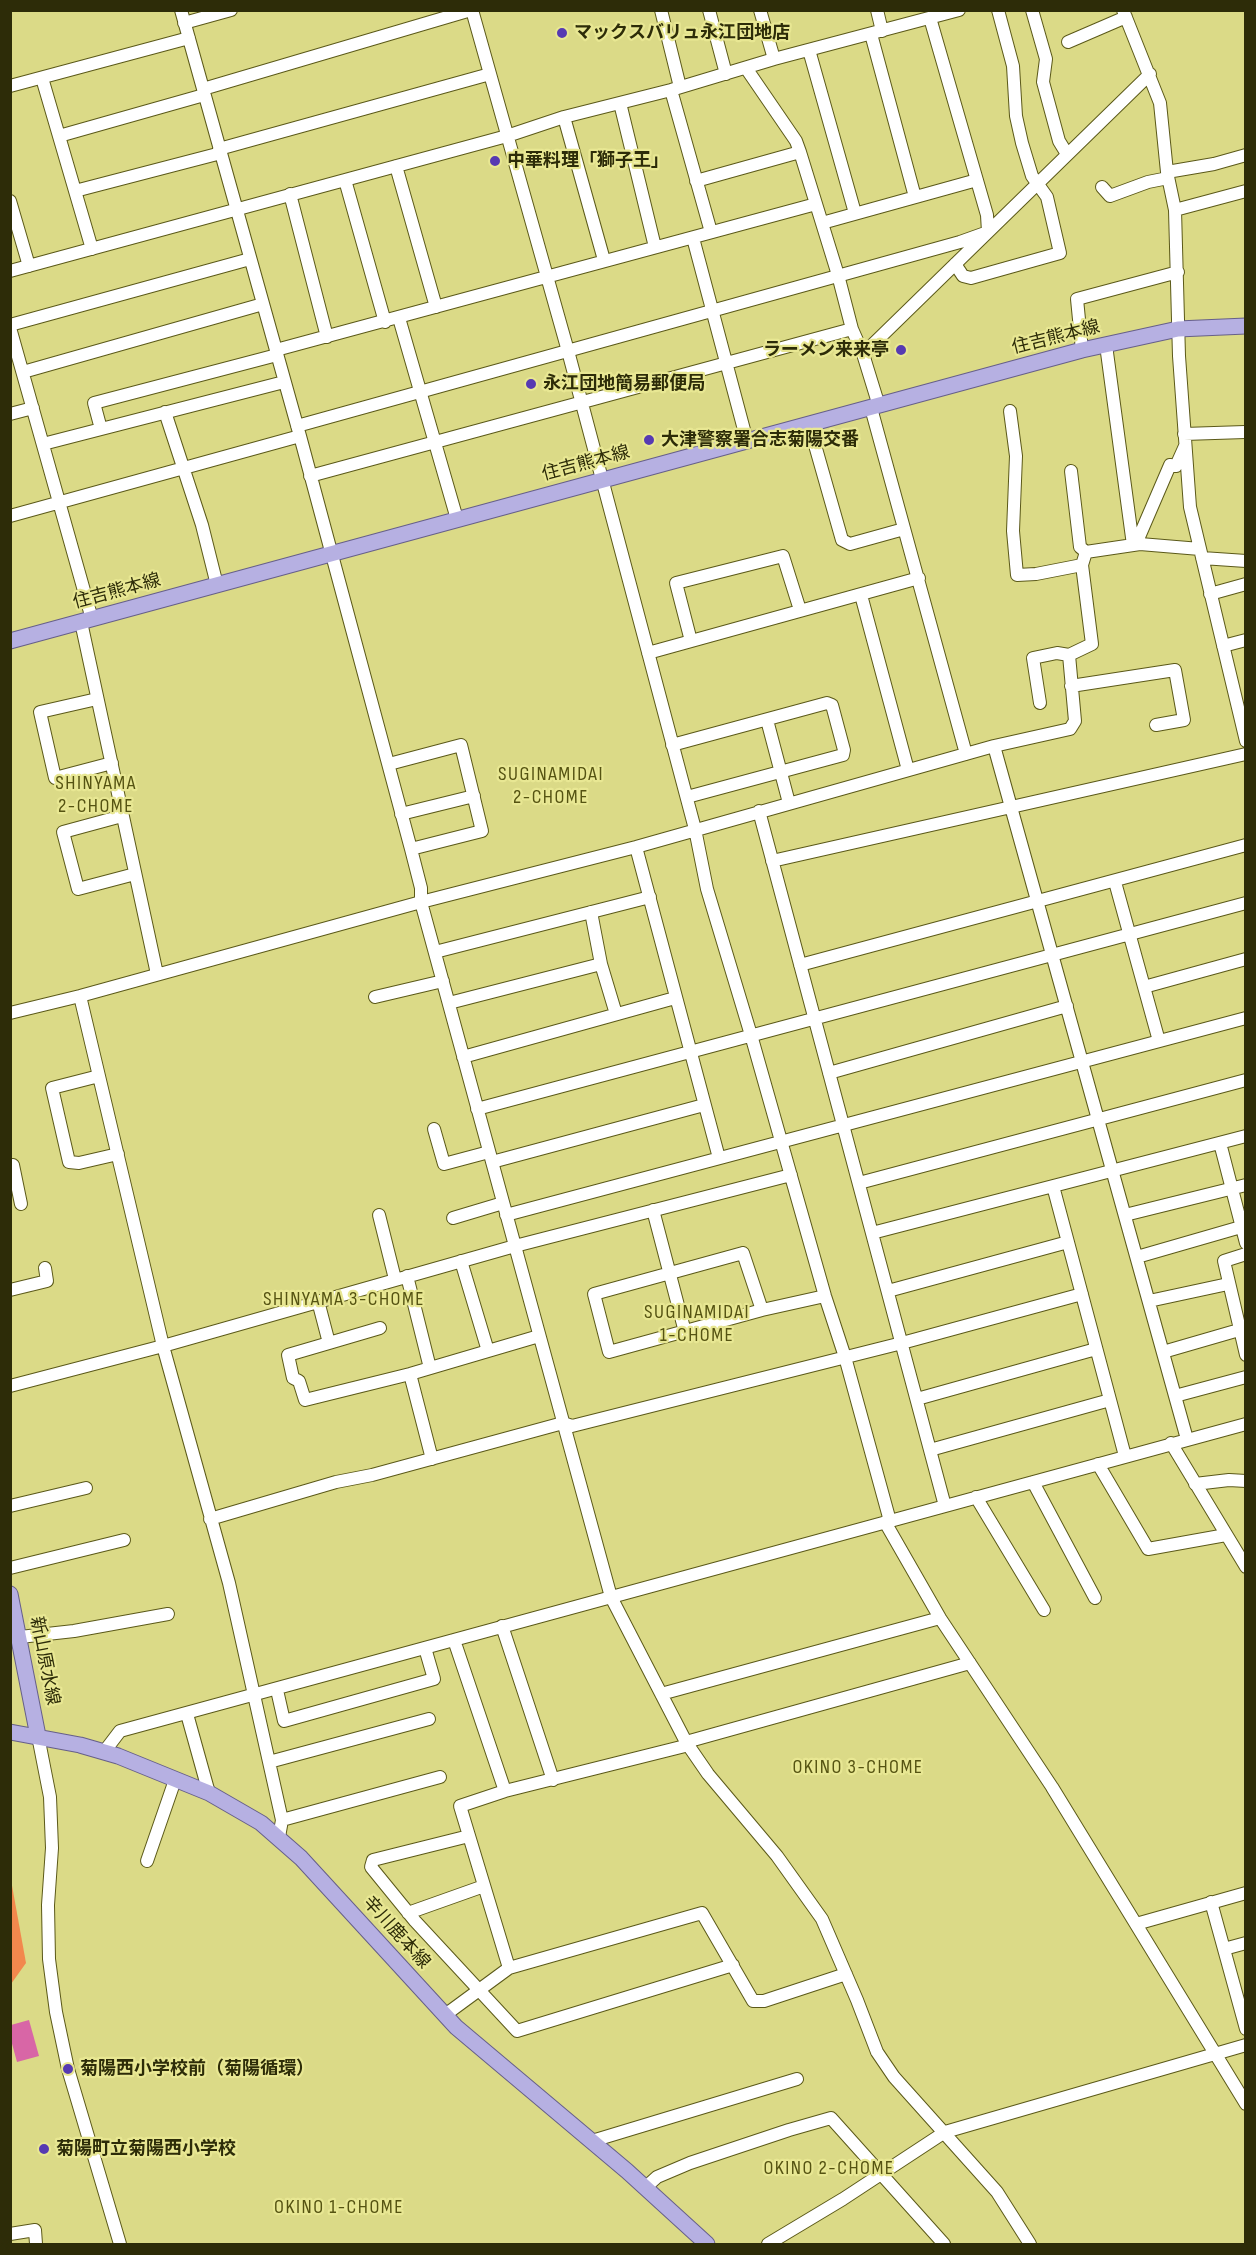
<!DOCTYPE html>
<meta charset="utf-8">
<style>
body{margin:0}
#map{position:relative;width:1256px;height:2255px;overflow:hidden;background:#dbda87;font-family:"Sofia Sans Condensed",sans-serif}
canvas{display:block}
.frame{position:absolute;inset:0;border:12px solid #2d2c08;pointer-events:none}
</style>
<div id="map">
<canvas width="1256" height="2255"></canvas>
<div class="frame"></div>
</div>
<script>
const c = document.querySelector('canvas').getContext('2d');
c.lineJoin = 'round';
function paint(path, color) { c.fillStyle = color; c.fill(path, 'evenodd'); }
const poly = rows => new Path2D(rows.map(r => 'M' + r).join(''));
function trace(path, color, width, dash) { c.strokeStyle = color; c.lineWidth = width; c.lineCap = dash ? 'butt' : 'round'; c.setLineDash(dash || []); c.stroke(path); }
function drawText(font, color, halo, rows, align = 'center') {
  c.font = font + ' "Sofia Sans Condensed","Noto Sans JP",sans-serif'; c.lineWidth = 4.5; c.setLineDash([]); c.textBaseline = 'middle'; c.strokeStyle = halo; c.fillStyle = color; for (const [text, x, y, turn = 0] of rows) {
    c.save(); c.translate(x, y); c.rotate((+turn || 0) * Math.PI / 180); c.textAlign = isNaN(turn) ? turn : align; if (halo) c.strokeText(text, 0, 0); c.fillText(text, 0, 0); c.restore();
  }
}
paint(poly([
 [11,1880,26,1963,11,1984,10,1984]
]), '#f2884d');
paint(poly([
 [29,2020,39,2056,17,2062,11,2040,11,2025]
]), '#d866a6');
const minor = poly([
 [181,10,300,436,411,849,421,888,421,902,611,1597,686,1742,708,1774,777,1856,822,1919,857,2000,877,2052,894,2077,997,2192,1030,2244],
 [472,10,568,351,695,829,707,889,751,1035,825,1296,845,1357,890,1521],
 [661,10,680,87],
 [709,10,726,74],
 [760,10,774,59],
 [877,10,882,31],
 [1032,10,1046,59,1043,82,1059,141,1067,154],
 [1123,10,1160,103,1167,172,1175,210,1179,356,1190,507,1246,741],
 [930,18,987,215,988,232],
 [184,23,231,10],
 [871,34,915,197],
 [1068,42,1126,17],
 [809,50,855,213],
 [746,68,796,141,800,152,838,275,852,329,863,354,879,406],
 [42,78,92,249],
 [10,86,189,38],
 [203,89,471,10],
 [671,90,711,232],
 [620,103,655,247],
 [564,117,604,260],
 [59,136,204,95],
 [219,149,490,74],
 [396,166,436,307],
 [1167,172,1214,164,1246,155],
 [345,180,385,322],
 [696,181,800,152],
 [1102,187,1110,196,1148,182,1168,178],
 [75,191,221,153],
 [290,194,327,337],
 [10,201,29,266],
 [1175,210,1246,191],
 [822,223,977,180],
 [693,238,747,441],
 [955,264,963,276,971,278,1060,253,1047,197,1032,176,1022,143,1016,116,1013,66,998,10],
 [10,271,507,136,564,117,671,90,774,59,959,10],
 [399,318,457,519],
 [10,325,250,259],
 [10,328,92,619],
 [1106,345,1133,545],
 [276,350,816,204],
 [1082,350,1077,299,1178,272],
 [863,354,1150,74],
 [23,372,263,304],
 [871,408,966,754],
 [1010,411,1016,456,1013,531,1017,575,1036,574,1082,565],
 [165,412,202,525,217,585],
 [10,414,33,408],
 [809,424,842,540,850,544,904,529],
 [297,426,960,242,988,232],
 [101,429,94,403,277,355],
 [1184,434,1245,432],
 [43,444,284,382],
 [1071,471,1080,547,1086,552],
 [310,476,852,329],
 [10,516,300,436],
 [1140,544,1200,549],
 [1202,558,1246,561],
 [1210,594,1246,584],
 [861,595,908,770],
 [81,622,157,974],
 [691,641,676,583,783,556,800,610],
 [1223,646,1246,640],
 [648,653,919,578],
 [1071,686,1175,670,1184,720,1156,725],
 [97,699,40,712,55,778,112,763],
 [1040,703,1033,658,1057,653,1069,655],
 [767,720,789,803],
 [672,745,827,703,832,705,844,750,843,755,687,797],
 [994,746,1187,1439],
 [389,764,461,745,482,831,411,849],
 [759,811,945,1506],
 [401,814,474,796],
 [122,816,63,832,78,889,135,874],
 [636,847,719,1158],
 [772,861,1246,754],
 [1115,882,1159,1041],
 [435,952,650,897],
 [601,964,616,1014],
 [800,965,1246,845],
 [1144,987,1246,959],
 [80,996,163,1346,229,1583,282,1820,279,1837],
 [375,997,443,981],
 [449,1003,601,964,591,912],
 [10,1013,80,996,421,902,636,847,994,746,1070,729,1075,721,1069,655,1092,644,1082,565,1086,552,1140,544,1139,537,1170,465,1176,466,1185,446],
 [463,1057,675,998],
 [829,1073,1067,1006],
 [99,1076,52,1088,69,1162,79,1163,118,1154],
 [477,1109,1246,903],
 [434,1129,444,1164,489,1152],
 [1220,1143,1246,1243],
 [492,1162,704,1105],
 [10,1166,13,1165,21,1204],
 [859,1183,1246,1080],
 [1053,1186,1125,1456],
 [653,1210,685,1332],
 [379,1215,395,1279],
 [506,1215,1246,1018],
 [1125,1215,1246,1185],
 [453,1218,503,1203],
 [872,1233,1246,1136],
 [743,1253,762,1310,609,1352,594,1294,743,1253],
 [1246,1254,1224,1261,1246,1355],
 [1137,1257,1241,1227],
 [461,1261,488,1351],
 [407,1276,430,1368],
 [10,1290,47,1281,45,1268],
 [888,1291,1068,1242],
 [318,1301,329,1343,380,1328],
 [1149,1301,1228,1284],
 [762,1310,825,1296],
 [329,1343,288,1355,293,1378,299,1381,305,1400,410,1374,539,1336],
 [1163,1352,1239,1330],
 [410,1374,432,1459],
 [10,1386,163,1346,515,1246,791,1175],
 [1175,1396,1246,1377],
 [917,1399,1096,1349],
 [1171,1443,1246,1567],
 [930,1450,1110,1400],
 [1098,1464,1148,1549,1226,1535],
 [1033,1482,1095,1598],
 [1195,1484,1229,1480,1246,1481],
 [976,1497,1044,1610],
 [10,1506,86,1488],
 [210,1519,336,1482,372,1475,563,1423,572,1426,902,1343,1082,1294],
 [885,1522,940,1618,1052,1787,1246,2104],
 [10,1568,124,1540],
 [502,1626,553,1780],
 [20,1637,74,1631,168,1614],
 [454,1640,505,1791,689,1745],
 [277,1690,284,1721,434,1679,425,1648],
 [661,1694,940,1618],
 [187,1714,209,1793],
 [38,1736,50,1797,52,1848,48,1905,49,1959,56,2012,68,2069,120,2244],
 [686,1742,970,1663],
 [104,1752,120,1731,1246,1424],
 [269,1762,429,1719],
 [505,1791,460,1806,509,1968],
 [282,1820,440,1777],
 [469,1836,373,1860,371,1867,415,1921,517,2031,733,1965],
 [147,1861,175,1780],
 [1211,1902,1246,2029],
 [408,1913,484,1886],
 [1136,1924,1246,1893],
 [1224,1949,1246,1943],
 [445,2015,509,1968,702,1913,753,2001,764,2001,846,1974],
 [592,2141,797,2079],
 [646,2187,657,2177,690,2163,789,2130,831,2118,944,2244],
 [10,2234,35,2230,36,2244],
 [768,2244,843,2199,945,2132,1246,2045]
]);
const major = poly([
 [10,641,1082,350,1178,329,1246,326],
 [10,1594,38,1736],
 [10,1732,80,1745,118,1756,209,1793,261,1823,301,1858,456,2027,627,2171,707,2244]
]);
trace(minor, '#5b5919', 14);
trace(major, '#665f89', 17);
trace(minor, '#fff', 12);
trace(major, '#b6b0e2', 15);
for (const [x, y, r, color] of [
 [562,33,6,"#563ab2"],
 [495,161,6,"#563ab2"],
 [901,350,6,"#563ab2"],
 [531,384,6,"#563ab2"],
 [649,440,6,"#563ab2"],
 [68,2069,6,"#563ab2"],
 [44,2149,6,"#563ab2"]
]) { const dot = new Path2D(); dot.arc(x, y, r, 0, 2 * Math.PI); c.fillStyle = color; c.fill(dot); trace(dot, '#e8e793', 2); }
drawText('bold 18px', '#2d2c08', '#e8e793', [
 ["マックスバリュ永江団地店",574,33],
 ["中華料理「獅子王」",507,161],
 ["ラーメン来来亭",889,350,"right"],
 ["永江団地簡易郵便局",543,384],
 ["大津警察署合志菊陽交番",661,440],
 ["菊陽西小学校前（菊陽循環）",80,2069],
 ["菊陽町立菊陽西小学校",56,2149]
], 'left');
drawText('18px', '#2d2c08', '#e8e793', [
 ["住吉熊本線",1056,338,-14],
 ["住吉熊本線",586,464,-15],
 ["住吉熊本線",117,592,-15],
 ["新山原水線",44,1661,79],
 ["辛川鹿本線",396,1933,48]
]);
c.letterSpacing = '1.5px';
drawText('20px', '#555312', '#e8e793', [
 ["SUGINAMIDAI",551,775],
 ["2-CHOME",551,798],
 ["SHINYAMA",96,784],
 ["2-CHOME",96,807],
 ["SHINYAMA 3-CHOME",344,1300],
 ["SUGINAMIDAI",697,1313],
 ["1-CHOME",697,1336],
 ["OKINO 3-CHOME",858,1768],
 ["OKINO 2-CHOME",829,2169],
 ["OKINO 1-CHOME",339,2208]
]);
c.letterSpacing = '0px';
</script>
